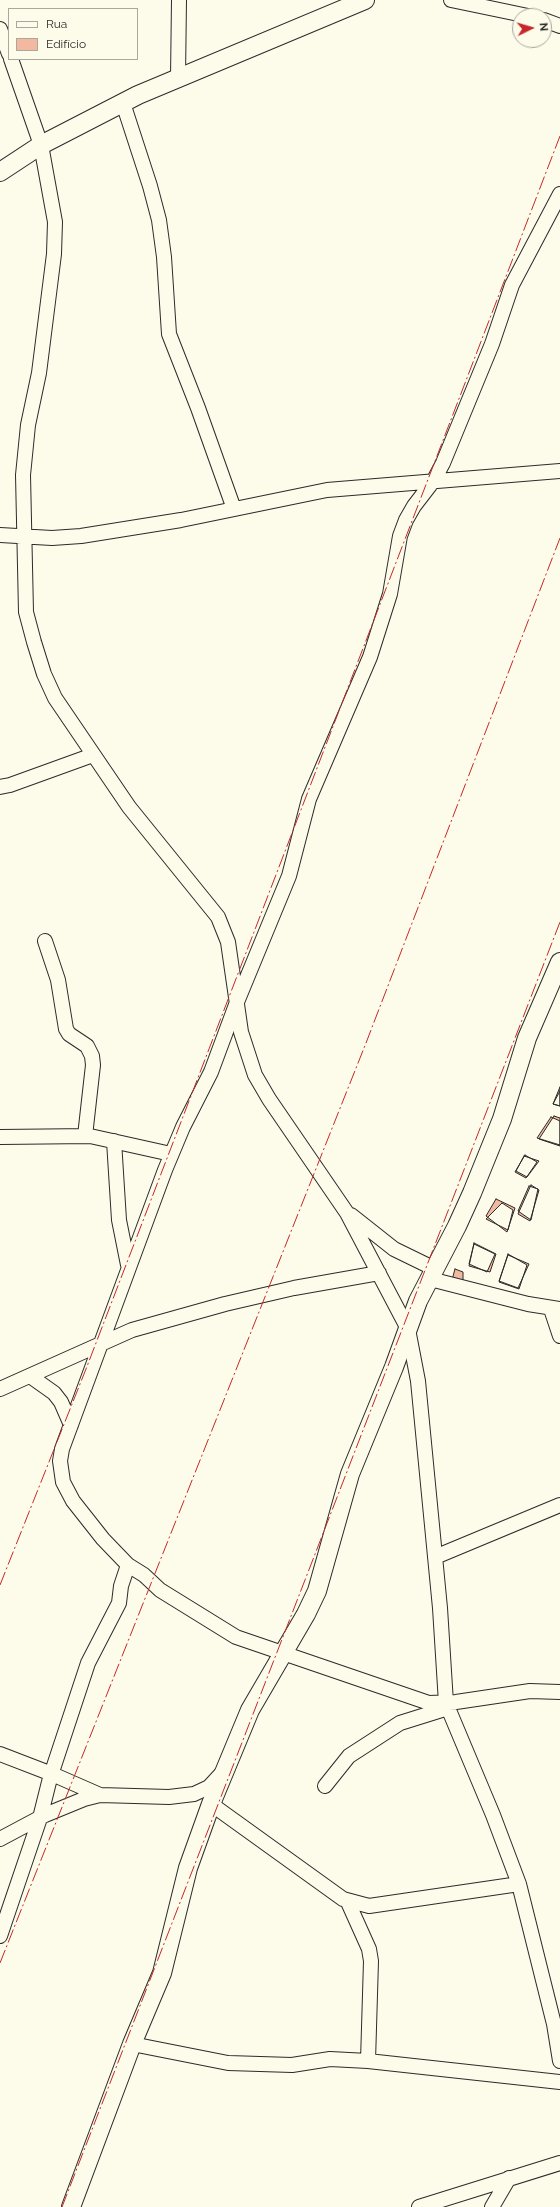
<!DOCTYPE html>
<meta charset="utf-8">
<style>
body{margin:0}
#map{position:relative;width:560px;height:2207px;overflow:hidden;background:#fdfbea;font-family:Raleway,sans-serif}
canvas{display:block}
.legend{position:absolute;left:8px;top:8px;width:130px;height:52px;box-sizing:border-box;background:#fdfbea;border:1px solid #a9a89e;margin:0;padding:5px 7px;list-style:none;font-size:12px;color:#2b2b2b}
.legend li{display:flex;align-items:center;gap:8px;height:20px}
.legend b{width:20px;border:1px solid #a9a89e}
.north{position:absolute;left:512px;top:8px;width:40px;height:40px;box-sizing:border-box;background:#fdfbea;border:1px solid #a9a89e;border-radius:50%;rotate:85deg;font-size:11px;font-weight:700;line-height:16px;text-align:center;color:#2b2b2b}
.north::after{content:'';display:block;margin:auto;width:14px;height:18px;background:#c62828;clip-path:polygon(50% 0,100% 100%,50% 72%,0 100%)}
</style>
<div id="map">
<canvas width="560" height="2207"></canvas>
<ul class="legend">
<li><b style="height:5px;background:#fdfbea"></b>Rua</li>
<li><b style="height:11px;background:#f2b8a0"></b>Edifício</li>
</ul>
<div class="north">N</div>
</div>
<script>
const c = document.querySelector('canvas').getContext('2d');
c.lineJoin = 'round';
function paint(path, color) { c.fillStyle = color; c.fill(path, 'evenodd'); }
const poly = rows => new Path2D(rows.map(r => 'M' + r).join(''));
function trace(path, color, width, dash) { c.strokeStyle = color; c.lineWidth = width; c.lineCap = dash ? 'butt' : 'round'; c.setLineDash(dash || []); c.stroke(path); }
const building = poly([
 [560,1087,560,1106,553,1104,560,1087],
 [560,1091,560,1106,553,1104,560,1091],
 [554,1116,560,1118,560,1146,539,1139,554,1116],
 [551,1117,560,1121,560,1145,537,1138,551,1117],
 [525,1155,537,1162,526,1178,515,1172,525,1155],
 [524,1156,539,1161,527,1177,516,1171,524,1156],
 [531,1185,539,1190,530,1221,518,1214,531,1185],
 [529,1186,538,1189,531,1220,518,1211,529,1186],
 [496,1199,515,1208,507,1232,486,1216,496,1199],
 [502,1203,513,1210,508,1230,486,1219,502,1203],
 [474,1243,496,1254,490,1272,469,1266,474,1243],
 [474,1244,495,1254,487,1272,469,1264,474,1244],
 [508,1254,527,1265,519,1289,499,1282,508,1254],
 [508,1255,529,1264,518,1288,499,1281,508,1255],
 [455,1269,463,1272,463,1282,452,1280,455,1269]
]);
paint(building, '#f2b8a0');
trace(building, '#2b2b2b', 1);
const minor = poly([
 [451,0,528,16],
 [544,20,560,26],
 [0,29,9,54],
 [11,59,41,145,55,222,54,254,39,373,28,425,23,475,26,612,34,642,44,674,55,698,129,807,218,917,228,942,241,1032,255,1075,269,1099,347,1213,408,1329,418,1381,440,1608,446,1703,493,1815,519,1884,554,2024,560,2061],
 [178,78,179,0],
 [123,103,150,186,159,220,164,257,169,334,198,408,234,509],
 [560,194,512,285,492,344,443,463,434,480,414,506,406,520,400,536,390,594,370,657,309,799,289,876,237,1002,211,1072,183,1127,165,1170,62,1449,60,1461,63,1482,73,1501,103,1539,128,1565,144,1575,160,1590,236,1637,429,1703,456,1702,530,1691,560,1692],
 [0,535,52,538,81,536,181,520,327,490,560,471],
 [0,787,10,785,93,755],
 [45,941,58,980,66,1029,69,1034,87,1046,92,1056,93,1065,85,1136],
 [0,1137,90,1136,171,1154],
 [114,1141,119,1220,128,1265],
 [351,1215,394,1249,435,1269],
 [430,1279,528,1304,560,1309],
 [551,1309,560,1336],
 [30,1376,54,1393,61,1402,71,1425],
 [0,1389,132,1330,225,1304,294,1288,379,1273],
 [435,1557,560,1505],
 [0,1754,52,1774,100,1795],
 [325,1786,349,1756,400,1723,448,1708],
 [211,1804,343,1899,369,1906,519,1884],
 [0,1839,45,1815,84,1799,100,1795,169,1797,194,1794,209,1787,221,1774],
 [347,1900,369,1949,371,1961,368,2061],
 [0,1936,40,1818,50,1778,88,1663,119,1603,121,1586,128,1565],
 [132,2044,228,2063,292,2065,330,2059,368,2061,560,2082],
 [419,2207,560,2163],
 [492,2207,509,2178]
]);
const tertiary = poly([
 [0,172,41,145,138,95,365,0],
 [71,2207,132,2044,162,1973,188,1868,211,1804,250,1710,306,1614,317,1591,350,1474,394,1367,418,1301,457,1226,472,1193,502,1119,527,1038,560,962]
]);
trace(minor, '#2b2b2b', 16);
trace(tertiary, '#2b2b2b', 20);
trace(minor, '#fdfbea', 14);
trace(tertiary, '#fdfbea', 18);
trace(poly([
 [0,1585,86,1369,560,136],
 [0,1963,366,1043,560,538],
 [62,2207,560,922]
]), '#c62828', 1, [14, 3, 2, 3]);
</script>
